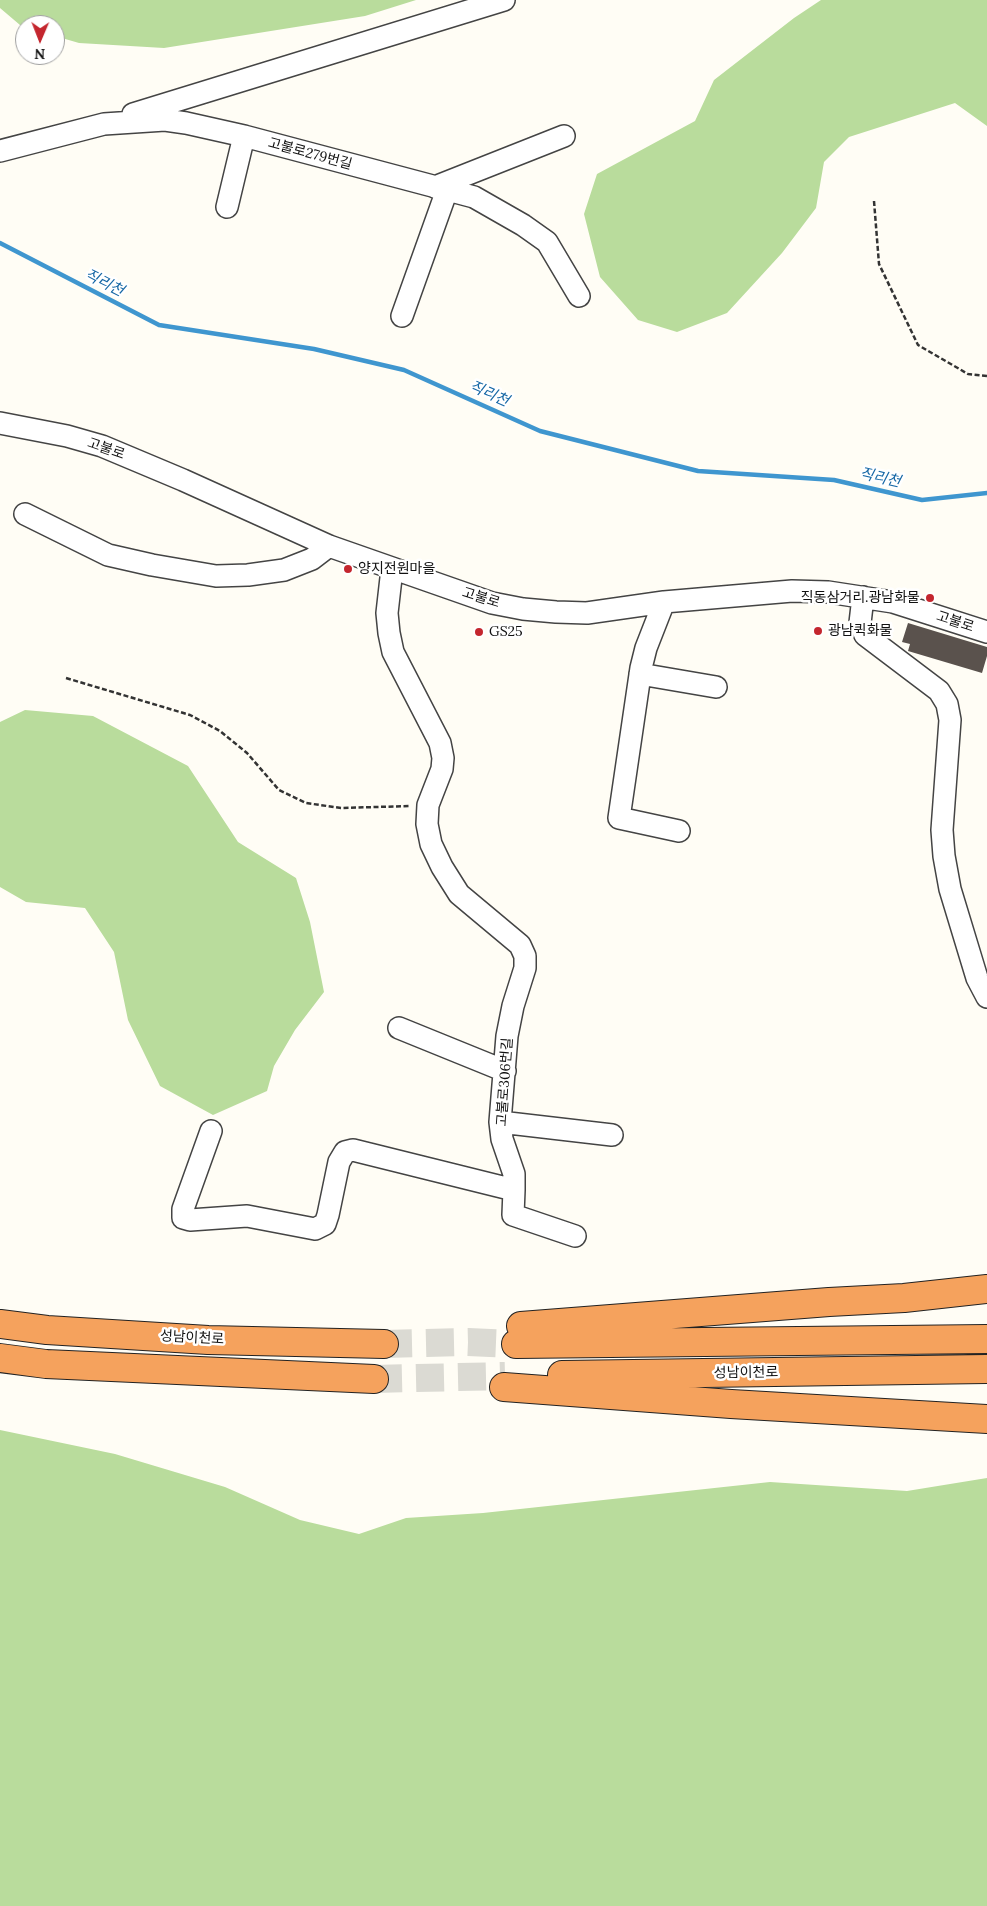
<!DOCTYPE html>
<meta charset="utf-8">
<style>
body{margin:0}
#map{position:relative;width:987px;height:1906px;overflow:hidden;background:#fffdf5;font-family:Lora,serif}
canvas{display:block}
.north{position:absolute;left:15px;top:15px;width:50px;height:50px;box-sizing:border-box;background:#fff;border:1px solid #a0a0a0;border-radius:50%;rotate:181deg;font-size:14px;font-weight:700;line-height:20px;text-align:center;color:#111}
.north::after{content:'';display:block;margin:auto;width:18px;height:22px;background:#c4262e;clip-path:polygon(50% 0,100% 100%,50% 72%,0 100%)}
</style>
<div id="map">
<canvas width="987" height="1906"></canvas>
<div class="north">N</div>
</div>
<script>
const c = document.querySelector('canvas').getContext('2d');
c.lineJoin = 'round';
function paint(path, color) { c.fillStyle = color; c.fill(path, 'evenodd'); }
const poly = rows => new Path2D(rows.map(r => 'M' + r).join(''));
function trace(path, color, width, dash) { c.strokeStyle = color; c.lineWidth = width; c.lineCap = dash ? 'butt' : 'round'; c.setLineDash(dash || []); c.stroke(path); }
function drawText(font, color, halo, rows, align = 'center') {
  c.font = font + ' Lora,"Noto Sans KR",serif'; c.lineWidth = 5; c.setLineDash([]); c.textBaseline = 'middle'; c.strokeStyle = halo; c.fillStyle = color; for (const [text, x, y, turn = 0] of rows) {
    c.save(); c.translate(x, y); c.rotate((+turn || 0) * Math.PI / 180); c.textAlign = isNaN(turn) ? turn : align; if (halo) c.strokeText(text, 0, 0); c.fillText(text, 0, 0); c.restore();
  }
}
paint(poly([
 [0,0,416,0,365,16,164,48,79,43,55,36,55,25,25,25,25,27,20,25,0,8],
 [821,0,987,0,987,126,955,103,849,137,824,162,816,208,782,253,727,313,677,332,638,320,600,277,584,214,597,174,695,121,714,80,794,18],
 [25,710,93,716,188,766,238,842,296,878,310,922,324,992,295,1030,274,1066,267,1091,213,1115,160,1086,128,1020,114,952,85,908,26,902,0,887,0,722],
 [0,1430,115,1454,225,1487,300,1520,359,1534,406,1518,483,1513,770,1482,907,1491,987,1478,987,1906,0,1906]
]), '#b9dc9c');
trace(poly([
 [0,243,159,325,314,349,404,370,540,431,698,471,834,480,922,500,987,493]
]), '#3f96cf', 4.5);
paint(poly([
 [908,623,987,647,987,656,982,673,908,651,910,644,902,642]
]), '#5a524d');
trace(poly([
 [384,1344,468,1342,516,1344],
 [374,1379,505,1376]
]), '#dbdad3', 28, [28, 14]);
const minor = poly([
 [133,114,504,0],
 [0,151,104,124,165,120,186,123,244,136,474,197,523,225,547,242,579,296],
 [435,187,564,136],
 [227,207,244,136],
 [402,316,447,190],
 [0,423,67,436,102,446,183,480,329,546,492,603,523,609,556,612,587,613,664,602,792,591,828,592,893,602,987,632],
 [25,514,108,555,152,565,216,576,248,575,284,570,312,559,329,546],
 [863,597,860,623,865,635,939,691,947,704,950,720,942,830,944,856,950,889,977,978,987,997],
 [664,602,646,648,641,668,619,818,679,831],
 [640,674,716,687],
 [399,1028,505,1071],
 [500,1122,612,1135],
 [211,1131,183,1209,183,1218,190,1220,247,1216,315,1229,325,1224,328,1215,339,1162,345,1152,353,1150,514,1190,514,1174,502,1139,500,1122,507,1036,513,1006,525,968,525,956,520,945,459,894,442,867,431,844,427,824,428,805,442,769,443,758,440,743,393,652,389,633,387,613,392,569],
 [514,1190,513,1215,575,1236]
]);
const highway = poly([
 [0,1324,47,1330,208,1340,384,1344],
 [521,1326,829,1302,904,1298,987,1289],
 [516,1344,987,1339],
 [0,1358,46,1364,374,1379],
 [562,1375,987,1369],
 [504,1387,731,1404,987,1419]
]);
trace(minor, '#444', 24);
trace(highway, '#222', 30);
trace(poly([
 [874,201,879,264,918,345,968,374,987,376],
 [66,678,190,715,220,731,247,753,279,790,306,803,341,808,411,806]
]), '#333', 2.5, [5, 2.5]);
trace(minor, '#fff', 21);
trace(highway, '#f5a25d', 28);
for (const [x, y, r, color] of [
 [348,569,5,"#c4262e"],
 [930,598,5,"#c4262e"],
 [818,631,5,"#c4262e"],
 [479,632,5,"#c4262e"]
]) { const dot = new Path2D(); dot.arc(x, y, r, 0, 2 * Math.PI); c.fillStyle = color; c.fill(dot); trace(dot, '#fff', 2); }
drawText('14px', '#111', '#fff', [
 ["고불로279번길",310,154,15],
 ["고불로",106,449,19],
 ["고불로",481,598,17],
 ["고불로",955,622,18],
 ["고불로306번길",505,1082,-86],
 ["성남이천로",192,1338,3],
 ["성남이천로",746,1373,-1]
]);
drawText('14px', '#111', '#fff', [
 ["양지전원마을",358,569],
 ["직동삼거리.광남화물",920,598,"right"],
 ["광남퀵화물",828,631],
 ["GS25",489,632]
], 'left');
drawText('italic 15px', '#1768a6', '#fff', [
 ["직리천",104,283,27],
 ["직리천",489,394,24],
 ["직리천",880,478,13]
]);
</script>
